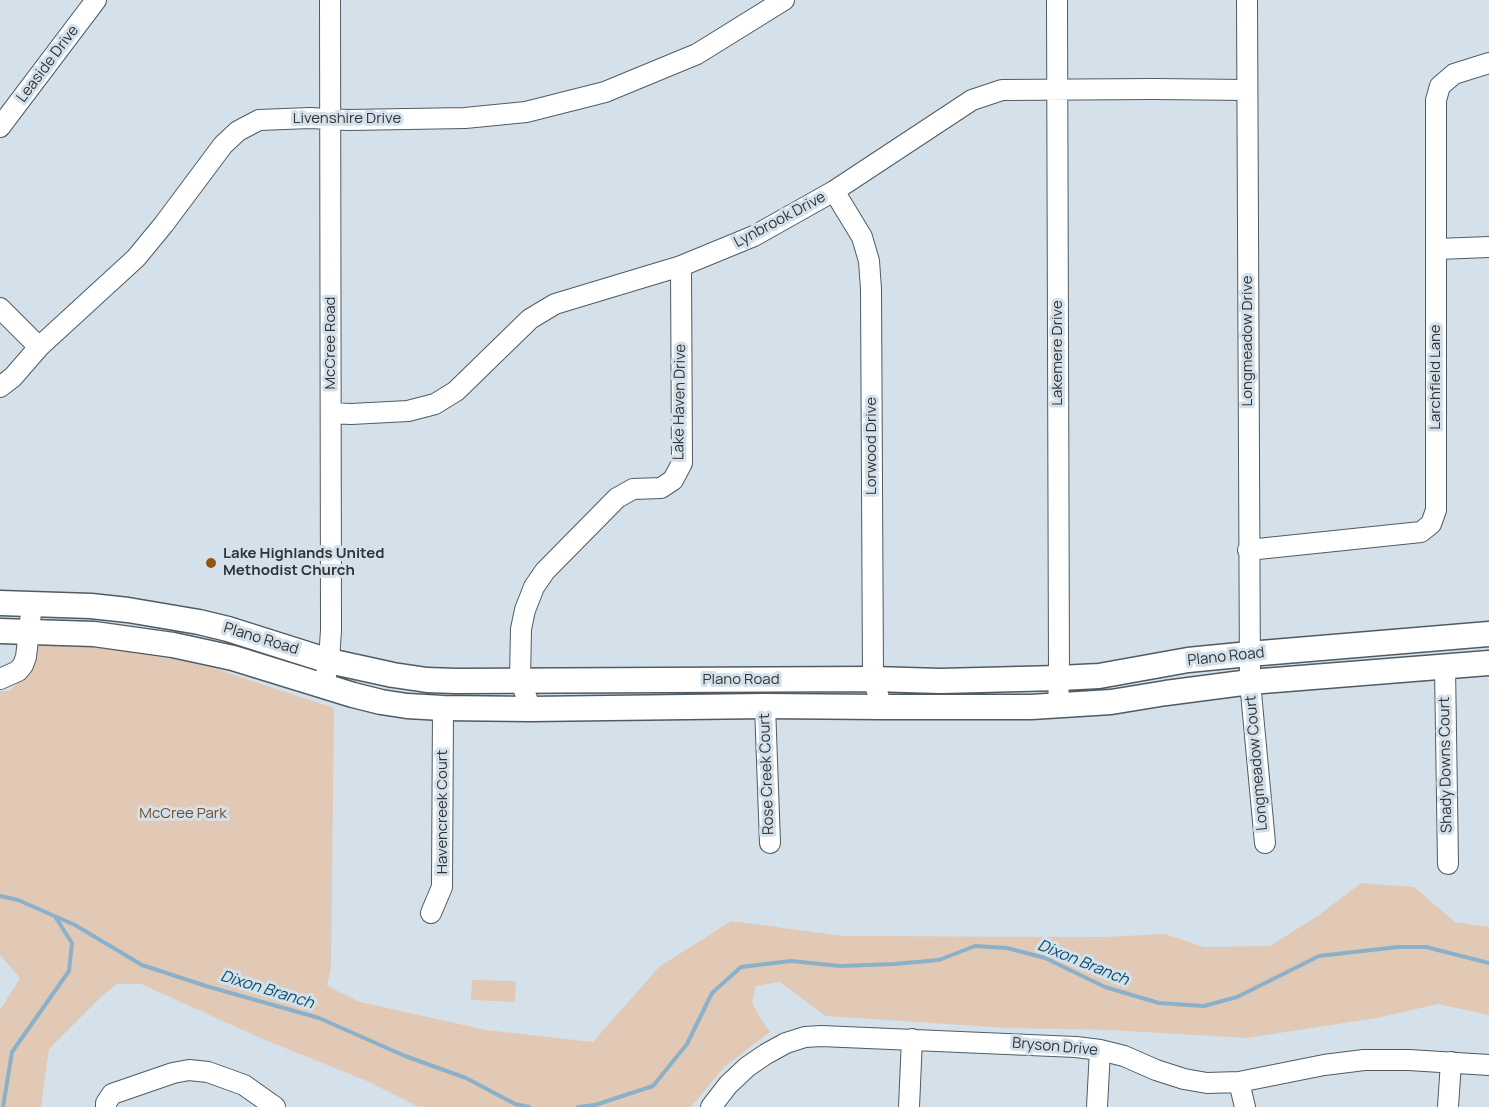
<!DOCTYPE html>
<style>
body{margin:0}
canvas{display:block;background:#d4e1eb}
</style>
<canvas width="1489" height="1107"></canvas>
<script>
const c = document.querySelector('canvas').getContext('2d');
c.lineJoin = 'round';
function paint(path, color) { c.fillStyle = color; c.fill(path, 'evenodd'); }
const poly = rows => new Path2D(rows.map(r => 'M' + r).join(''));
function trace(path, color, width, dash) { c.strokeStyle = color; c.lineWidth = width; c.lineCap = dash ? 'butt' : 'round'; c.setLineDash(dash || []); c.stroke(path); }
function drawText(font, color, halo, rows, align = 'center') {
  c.font = font + ' Manrope,sans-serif'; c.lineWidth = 6; c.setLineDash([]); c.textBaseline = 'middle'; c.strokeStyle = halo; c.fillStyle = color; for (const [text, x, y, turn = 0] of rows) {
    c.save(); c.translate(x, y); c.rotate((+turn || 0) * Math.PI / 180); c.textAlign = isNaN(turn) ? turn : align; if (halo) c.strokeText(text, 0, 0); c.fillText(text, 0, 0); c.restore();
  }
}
paint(poly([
 [37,645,90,647,149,653,216,669,334,708,331,968,327,986,360,1002,486,1030,593,1042,659,967,731,921,844,936,1104,937,1165,934,1204,947,1270,946,1319,915,1361,883,1414,887,1455,922,1489,927,1489,1015,1438,1004,1377,1018,1246,1038,1110,1030,1007,1028,825,1016,780,982,756,986,752,1002,760,1018,770,1032,724,1067,691,1107,419,1107,367,1081,265,1040,141,984,117,984,103,995,49,1049,41,1107,0,1107,0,1010,20,978,0,955,0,691,9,691,33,669],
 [472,980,516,981,515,1002,471,1000]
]), '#e2c9b5');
trace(poly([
 [0,896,18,900,75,925,142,965,206,986,319,1018,405,1056,466,1078,515,1104,529,1107],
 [3,1107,12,1052,69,971,72,943,56,918],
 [578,1107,595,1105,653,1086,687,1044,712,993,741,967,791,961,840,966,894,964,939,960,975,946,1007,948,1045,958,1105,987,1159,1003,1204,1006,1237,997,1319,956,1398,947,1426,947,1489,963]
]), '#8bb1ca', 4);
const minor = poly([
 [1057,0,1059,678,1058,706],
 [1247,0,1250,682,1265,843],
 [0,127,96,0],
 [834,191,862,237,869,261,871,289,873,679,882,707],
 [1437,249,1489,247],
 [0,308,39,347],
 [0,387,13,377,39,347,136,258,164,224,223,145,238,131,259,120,310,118,349,120,465,118,526,112,605,92,697,54,784,0],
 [331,413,351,414,408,411,435,404,456,391,530,319,555,304,681,266,754,236,834,191,972,100,1002,90,1154,89,1247,90],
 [1248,550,1421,532,1431,524,1436,510,1436,100,1440,86,1454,74,1489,63],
 [1445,667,1448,864],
 [326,675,329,661,331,630,330,0],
 [0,679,18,671,23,665,26,657,32,604],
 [765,706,770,843],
 [531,709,520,680,521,629,525,610,534,587,545,571,617,498,633,489,661,488,673,480,682,463,681,266],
 [431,913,442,887,443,708],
 [1239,1082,1245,1107],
 [106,1107,106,1103,112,1094,173,1073,189,1070,208,1072,244,1085,275,1107],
 [711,1107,728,1085,747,1067,766,1054,786,1043,805,1037,821,1036,1076,1047,1100,1050,1124,1056,1156,1070,1184,1079,1207,1083,1239,1082,1324,1065,1364,1060,1409,1060,1489,1065],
 [909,1107,912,1039],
 [1097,1107,1100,1050],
 [1448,1107,1451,1062]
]);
const major = poly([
 [0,603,91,606,128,610,199,622,228,629,329,661,393,675,427,680,456,681,873,679,941,681,1059,678,1099,676,1188,660,1249,654,1489,634],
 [0,631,94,634,173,645,233,658,353,695,381,702,407,706,443,708,531,709,765,706,882,707,1031,707,1111,702,1166,693,1250,682,1489,663]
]);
trace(minor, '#505b63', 22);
trace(major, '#505b63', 27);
trace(minor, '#fff', 20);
trace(major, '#fff', 24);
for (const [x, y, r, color] of [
 [211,563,6,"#905513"]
]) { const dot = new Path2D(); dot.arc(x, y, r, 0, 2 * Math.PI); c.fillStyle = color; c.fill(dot); trace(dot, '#d4e1eb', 2); }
drawText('15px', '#2f3438', '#d4e1eb', [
 ["Leaside Drive",48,64,-53],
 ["Livenshire Drive",347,119],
 ["Lynbrook Drive",780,220,-28],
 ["Longmeadow Drive",1248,341,-90],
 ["McCree Road",331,343,-90],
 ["Lakemere Drive",1058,353,-90],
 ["Larchfield Lane",1436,377,-90],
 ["Lake Haven Drive",680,402,-89],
 ["Lorwood Drive",872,446,-90],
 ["Plano Road",261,639,17],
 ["Plano Road",1226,657,-6],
 ["Plano Road",741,680],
 ["Longmeadow Court",1257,763,-95],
 ["Shady Downs Court",1446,765,-91],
 ["Rose Creek Court",767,774,-92],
 ["Havencreek Court",443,812,-90],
 ["Bryson Drive",1055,1047,5]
]);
drawText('bold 15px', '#2f3438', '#d4e1eb', [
 ["Lake Highlands United",223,554],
 ["Methodist Church",223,571]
], 'left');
drawText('15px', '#794c1f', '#d4e1eb', [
 ["McCree Park",183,814]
]);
drawText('italic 16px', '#0a4e71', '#d4e1eb', [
 ["Dixon Branch",1083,963,22],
 ["Dixon Branch",267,990,17]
]);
</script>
